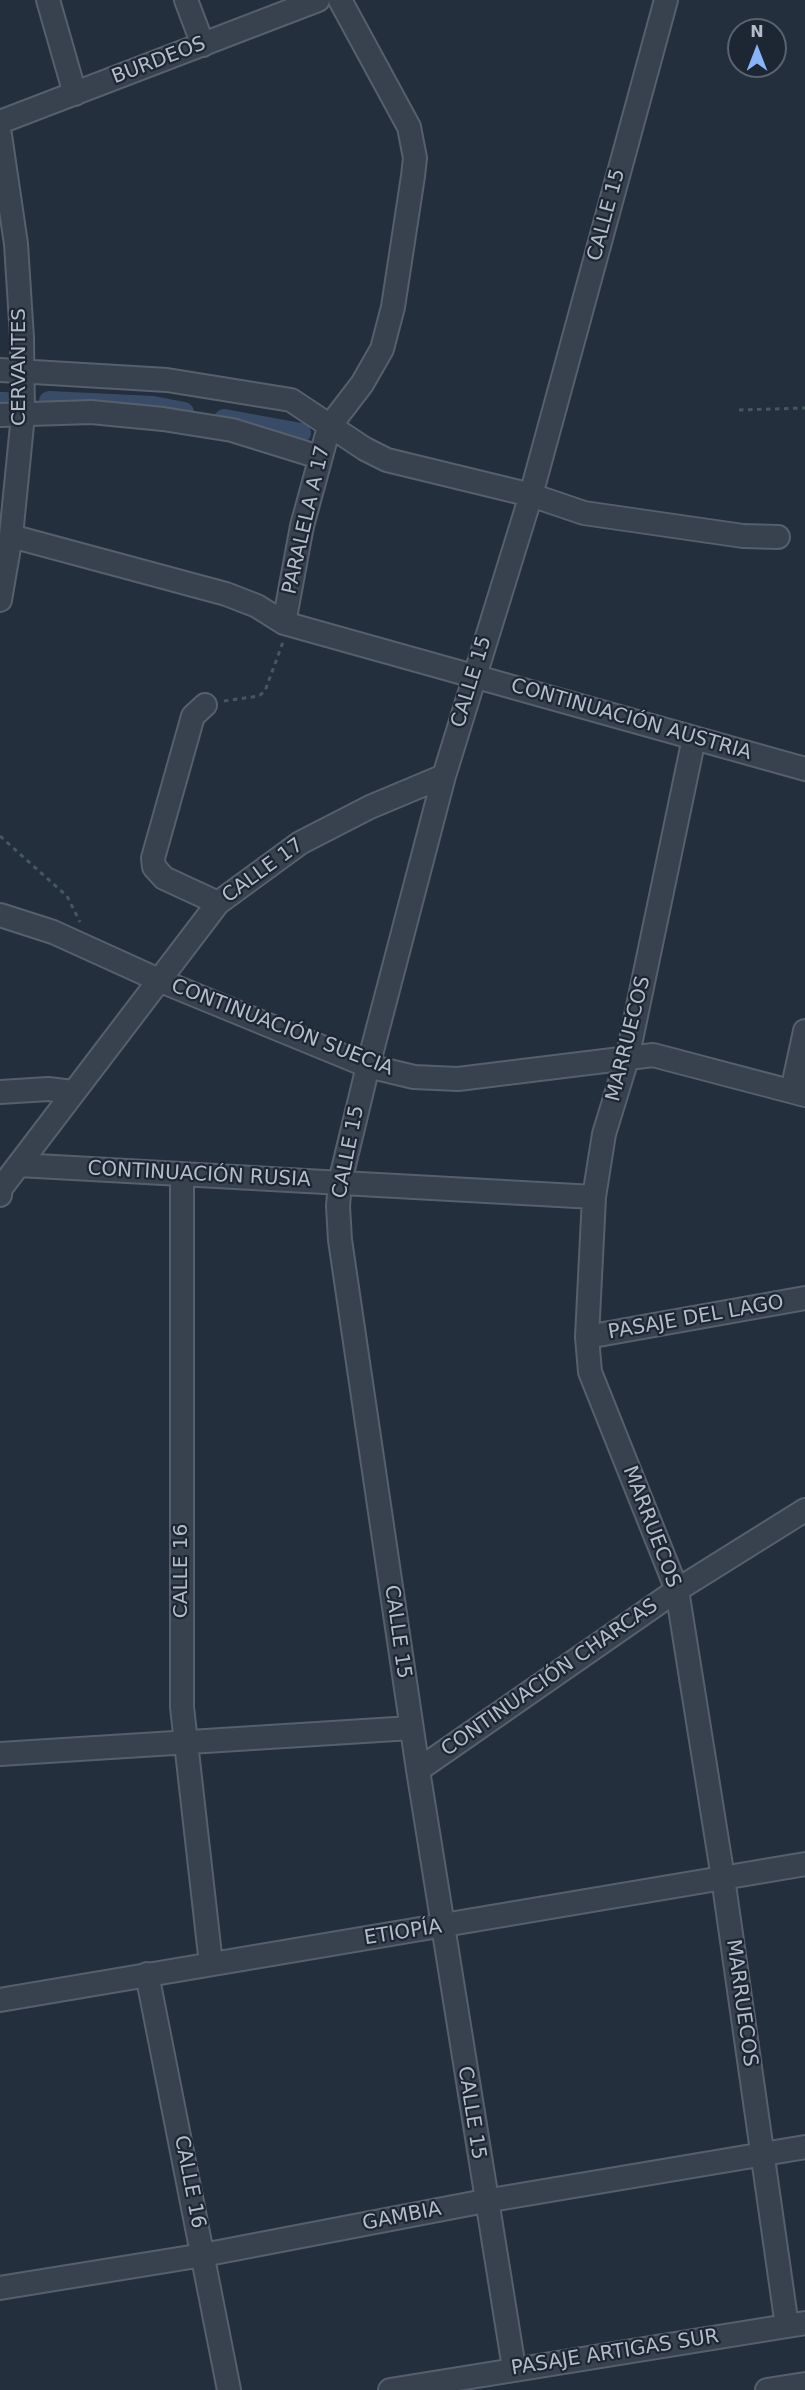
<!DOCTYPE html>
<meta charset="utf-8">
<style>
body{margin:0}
#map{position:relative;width:805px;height:2390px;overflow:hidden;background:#242f3e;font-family:"DejaVu Sans",sans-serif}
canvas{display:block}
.north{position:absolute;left:727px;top:18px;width:60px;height:60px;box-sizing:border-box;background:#1d2633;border:2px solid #59626f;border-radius:50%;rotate:0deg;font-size:16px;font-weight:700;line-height:24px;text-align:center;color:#b4bcc9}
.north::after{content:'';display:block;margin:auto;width:21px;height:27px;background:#8ab4f8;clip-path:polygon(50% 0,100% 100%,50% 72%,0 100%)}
</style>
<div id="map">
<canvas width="805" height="2390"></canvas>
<div class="north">N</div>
</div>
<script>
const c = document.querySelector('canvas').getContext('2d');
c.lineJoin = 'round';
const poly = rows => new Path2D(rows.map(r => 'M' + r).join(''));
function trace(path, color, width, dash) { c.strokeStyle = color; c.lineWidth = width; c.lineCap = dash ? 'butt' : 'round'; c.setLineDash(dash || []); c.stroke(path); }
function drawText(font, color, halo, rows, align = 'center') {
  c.font = font + ' "DejaVu Sans",sans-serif'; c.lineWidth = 4.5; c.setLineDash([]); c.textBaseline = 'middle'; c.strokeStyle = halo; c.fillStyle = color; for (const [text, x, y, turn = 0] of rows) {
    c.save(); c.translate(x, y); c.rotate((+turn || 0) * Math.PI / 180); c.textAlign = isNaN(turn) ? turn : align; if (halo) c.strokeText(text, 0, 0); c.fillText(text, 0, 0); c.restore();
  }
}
trace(poly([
 [49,401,153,406,184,412],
 [0,402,6,402],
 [224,419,301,433]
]), '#394c67', 20);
const minor = poly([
 [48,0,75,94],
 [186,0,203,45],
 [0,122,318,0],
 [0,135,16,244,22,338,23,415,11,536,0,600],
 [0,370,167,380,291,400,365,449,387,460,531,495,584,513,743,536,778,537],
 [0,415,91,412,163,419,232,430,319,457],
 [11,536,226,594,257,606,284,623,805,769],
 [284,623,302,526,329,427,362,384,382,349,393,307,413,176,415,158,409,127,340,0],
 [205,705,193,716,153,858,154,867,164,878,218,903],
 [694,738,627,1059,604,1134,594,1197,587,1337,590,1372,677,1590,723,1878,787,2326],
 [0,915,53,932,161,981,368,1066,414,1077,458,1079,653,1055,805,1095],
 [792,1091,805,1031],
 [0,1092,48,1089,73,1092],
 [19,1165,594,1197],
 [182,1176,182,1707,211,1964],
 [0,1195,1,1188,218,903,300,843,370,807,444,776],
 [587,1337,805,1298],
 [0,1754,411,1728],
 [418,1770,677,1590,805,1510],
 [147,1974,229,2390],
 [0,2000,805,1864],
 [0,2288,203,2255,485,2201,805,2147],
 [514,2368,418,1770,340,1240,338,1206,340,1182,368,1066,444,776,531,495,666,0],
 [390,2390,805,2323],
 [767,2390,805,2384]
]);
trace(minor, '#565f6c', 26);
trace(poly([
 [739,410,805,408],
 [224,701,259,696,265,691,283,642],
 [0,836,67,896,80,922]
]), '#44595c', 3, [4.5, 4.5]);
trace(minor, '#38414e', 22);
drawText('20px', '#b4bcc9', '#1d2633', [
 ["BURDEOS",159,61,-21],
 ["CALLE 15",607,215,-75],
 ["CERVANTES",20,367,-90],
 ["PARALELA A 17",307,520,-77],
 ["CALLE 15",472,682,-73],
 ["CONTINUACIÓN AUSTRIA",631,720,16],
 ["CALLE 17",263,871,-36],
 ["CONTINUACIÓN SUECIA",282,1028,21],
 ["MARRUECOS",629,1039,-76],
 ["CALLE 15",349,1152,-79],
 ["CONTINUACIÓN RUSIA",199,1175,3],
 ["PASAJE DEL LAGO",696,1318,-10],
 ["MARRUECOS",651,1527,69],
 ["CALLE 16",182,1571,-90],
 ["CALLE 15",397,1632,82],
 ["CONTINUACIÓN CHARCAS",550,1678,-35],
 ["ETIOPÍA",403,1933,-9],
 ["MARRUECOS",741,2003,82],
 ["CALLE 15",471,2113,81],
 ["CALLE 16",189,2182,79],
 ["GAMBIA",402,2217,-11],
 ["PASAJE ARTIGAS SUR",615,2353,-9]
]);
</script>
